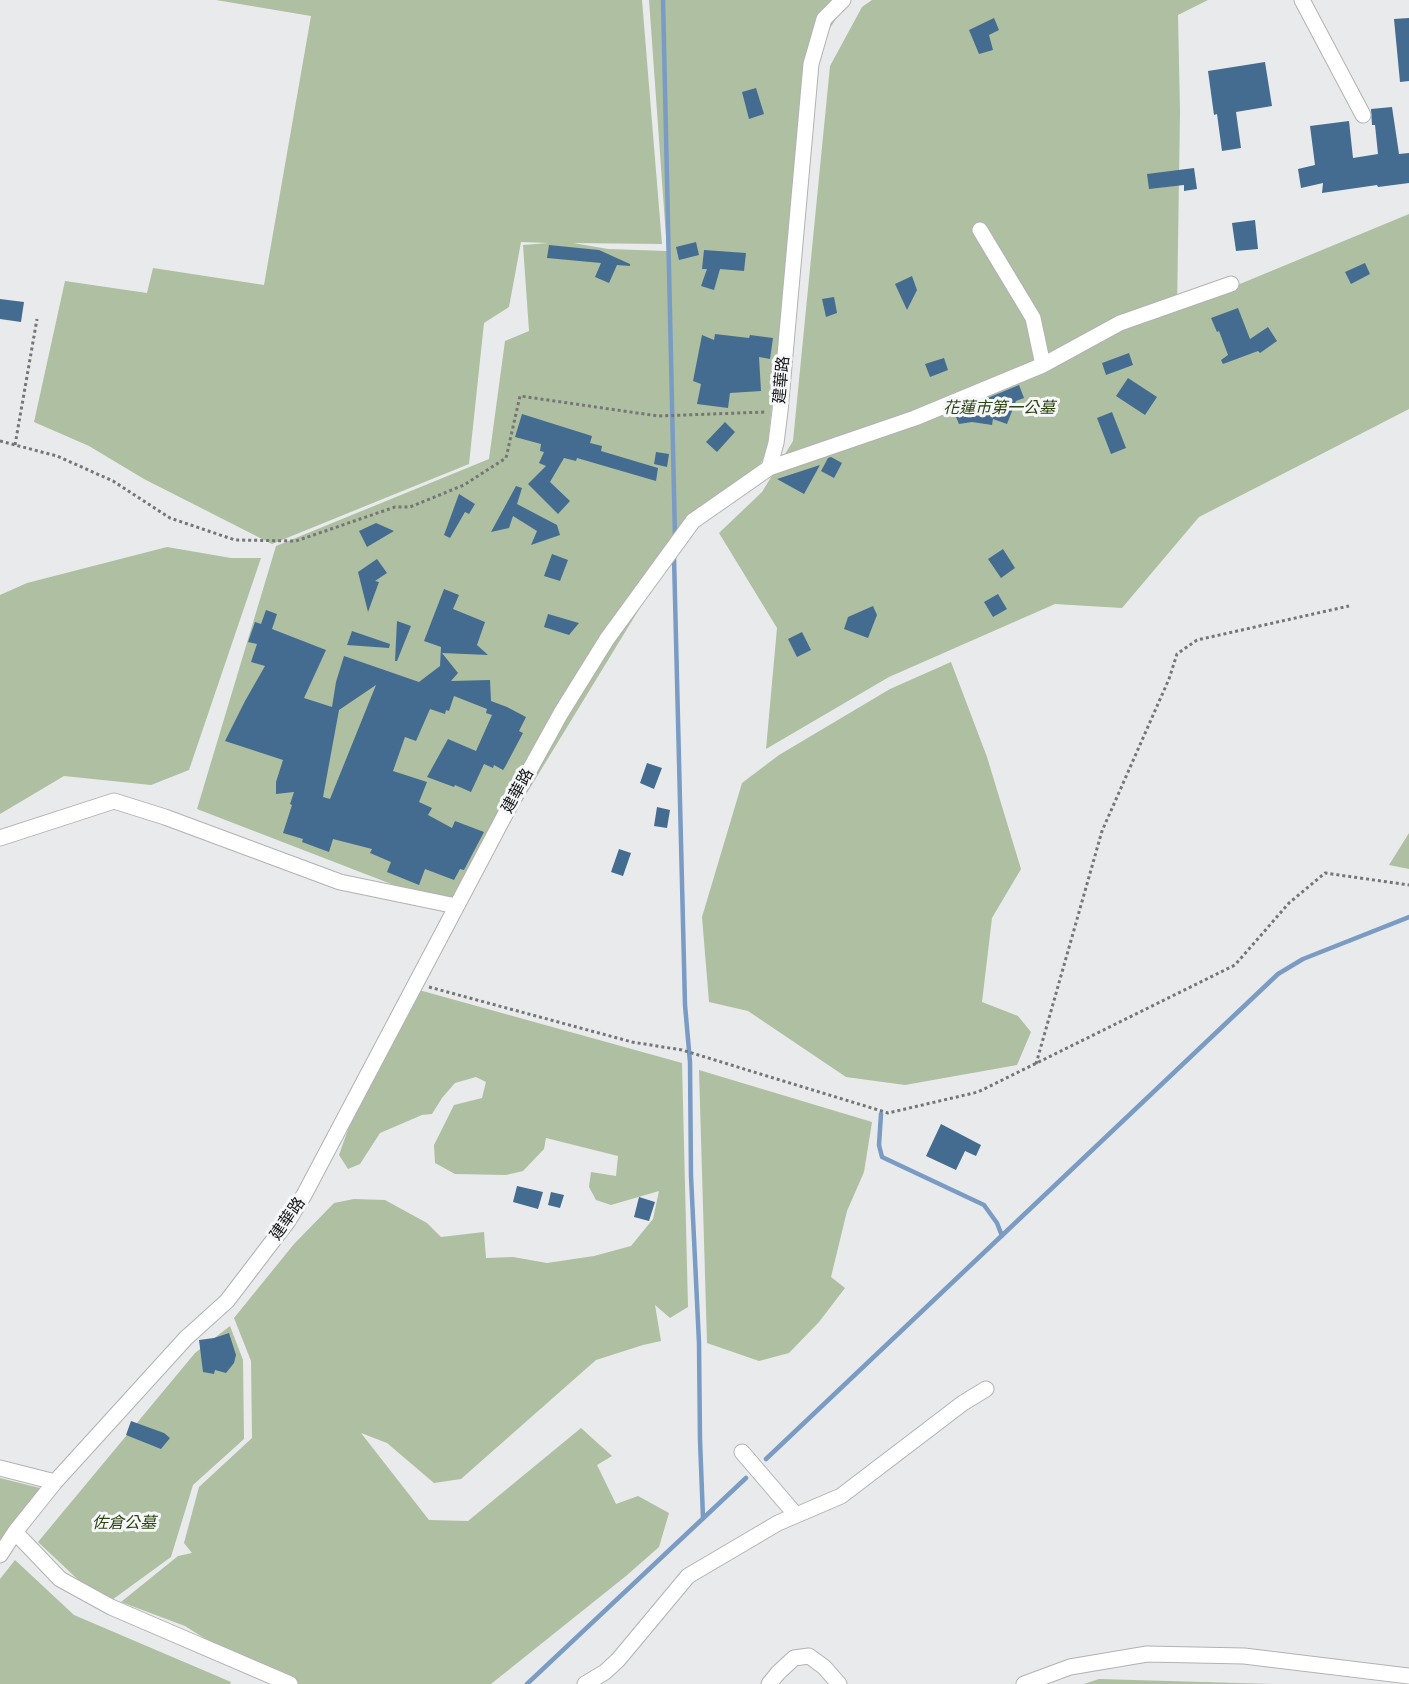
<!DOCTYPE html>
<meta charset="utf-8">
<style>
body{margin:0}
canvas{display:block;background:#e9eaeb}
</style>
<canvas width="1409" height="1684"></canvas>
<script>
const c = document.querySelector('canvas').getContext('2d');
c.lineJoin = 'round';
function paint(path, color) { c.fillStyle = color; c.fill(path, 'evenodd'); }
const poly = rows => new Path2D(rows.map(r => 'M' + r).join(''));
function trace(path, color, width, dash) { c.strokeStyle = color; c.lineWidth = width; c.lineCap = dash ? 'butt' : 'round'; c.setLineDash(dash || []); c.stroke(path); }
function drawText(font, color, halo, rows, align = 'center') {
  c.font = font + ' Bitter,"Noto Sans TC",serif'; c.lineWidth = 6; c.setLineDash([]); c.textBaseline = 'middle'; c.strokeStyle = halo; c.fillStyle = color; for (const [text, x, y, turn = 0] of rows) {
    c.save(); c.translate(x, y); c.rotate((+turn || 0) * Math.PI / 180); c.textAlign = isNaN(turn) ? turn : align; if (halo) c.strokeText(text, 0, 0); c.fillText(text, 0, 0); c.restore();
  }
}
paint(poly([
 [216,0,642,0,662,244,573,243,608,249,667,251,649,0,848,0,810,59,767,451,757,471,685,534,456,909,197,809,276,546,489,459,505,341,529,331,523,245,549,243,521,242,509,307,484,323,469,464,272,544,144,479,89,446,34,422,65,281,147,293,153,268,264,285,311,16],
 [872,0,1208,0,1178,15,1180,112,1177,310,1409,214,1409,409,1199,517,1122,608,1055,604,889,677,766,749,777,628,719,533,762,492,793,441,830,66,862,7],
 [167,547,231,558,261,558,189,770,151,785,64,776,0,814,0,595,27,583],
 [951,662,987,757,1021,869,992,918,982,1002,1018,1016,1031,1032,1017,1065,905,1085,846,1077,748,1011,709,1002,702,917,742,783,779,755,890,689],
 [1409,833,1409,869,1389,865],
 [419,990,682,1063,688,1307,670,1318,655,1305,661,1341,643,1345,596,1360,461,1479,434,1483,387,1443,361,1433,429,1520,468,1521,581,1428,612,1456,597,1465,616,1504,638,1496,669,1513,659,1547,626,1576,491,1684,299,1684,215,1645,185,1626,121,1602,178,1556,192,1553,184,1543,199,1487,252,1438,251,1361,234,1318,294,1244,334,1203,354,1199,385,1200,427,1223,441,1237,484,1232,486,1258,513,1257,547,1263,594,1256,631,1246,653,1219,659,1191,611,1205,596,1200,589,1187,591,1172,616,1176,618,1156,546,1138,544,1149,523,1171,506,1175,455,1174,435,1163,434,1145,454,1105,482,1098,486,1082,476,1077,455,1083,442,1098,432,1114,422,1115,380,1133,360,1164,348,1169,339,1155,350,1124],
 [699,1070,872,1122,864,1172,847,1211,831,1277,845,1288,819,1322,789,1353,759,1361,707,1343],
 [230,1326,243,1360,244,1439,193,1485,171,1557,105,1605,38,1542,195,1353],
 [0,1478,40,1488,38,1504,0,1547],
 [15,1560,74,1615,231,1682,230,1684,0,1684,0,1579],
 [1099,1679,1273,1684,1276,1684,1084,1684]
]), '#afbfa1');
trace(poly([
 [663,0,675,537],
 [674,557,685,1005,690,1062,691,1176,699,1343,700,1440,703,1518],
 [881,1114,879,1145,882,1157,984,1205,997,1223,1002,1236],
 [766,1459,1278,974,1303,959,1409,917],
 [527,1684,746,1478]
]), '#7a9bc4', 4.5);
paint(poly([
 [994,18,999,30,989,35,993,50,979,54,969,30],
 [1409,18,1409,81,1400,82,1394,19],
 [1265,62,1272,106,1236,112,1241,148,1222,151,1217,114,1214,115,1208,71],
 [756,88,764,114,749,119,742,92],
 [1392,107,1399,154,1409,153,1409,183,1378,187,1377,185,1322,193,1323,183,1301,188,1298,169,1315,165,1310,126,1349,121,1353,158,1378,154,1375,125,1372,125,1371,109],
 [1194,168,1197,189,1184,191,1184,185,1149,189,1147,174],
 [1255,220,1258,249,1236,251,1232,223],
 [696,242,699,255,679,260,676,247],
 [549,245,599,250,630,264,630,266,617,265,609,283,595,277,601,263,547,258],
 [704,250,746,253,744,271,720,269,714,290,701,286,707,269,702,269],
 [1365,263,1370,274,1351,284,1345,272],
 [912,276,917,290,907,310,895,284],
 [834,297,837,313,826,317,822,299],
 [0,299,24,302,21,322,0,319],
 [1238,308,1250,339,1268,327,1277,341,1260,353,1258,351,1223,364,1221,360,1228,355,1219,331,1217,332,1211,318],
 [715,334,749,338,750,335,773,338,770,359,759,357,761,391,730,393,728,408,697,404,701,384,693,381,702,335,714,340],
 [1129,353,1133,365,1106,375,1102,363],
 [944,358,948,370,930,377,925,364],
 [1128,378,1157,397,1145,415,1116,396],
 [1019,385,1024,398,1016,401,1007,424,993,419,992,425,972,422,959,424,954,412],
 [1112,412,1126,448,1111,454,1097,418],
 [522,414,592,436,590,443,602,446,601,451,658,468,656,481,577,458,576,461,564,458,550,482,570,501,558,514,528,484,546,466,539,463,544,452,540,451,541,444,515,437],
 [725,422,735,432,717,452,706,442],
 [656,452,669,454,667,467,654,464],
 [831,457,842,463,834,478,821,471,828,458],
 [820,465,804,494,777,479],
 [516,486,522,488,517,504,557,525,560,535,531,545,537,531,513,516,509,528,491,532],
 [459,494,475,504,469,514,465,512,450,538,444,535],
 [376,523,394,531,367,547,359,531],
 [1003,549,1015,568,1001,578,988,559],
 [552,554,568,560,560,581,544,576],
 [377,559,387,573,375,581,379,582,368,612,358,572],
 [444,589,459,595,453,609,485,622,477,645,488,655,442,653,458,673,451,681,490,680,491,701,507,707,526,717,519,731,523,733,505,767,503,770,494,765,493,768,484,764,471,792,455,785,454,787,427,777,448,739,476,751,492,715,486,713,487,709,454,696,449,711,446,710,445,714,430,709,416,741,405,737,393,771,427,782,419,802,432,808,428,815,452,828,455,821,484,832,464,870,460,869,454,880,425,869,419,885,387,872,391,862,370,853,372,849,333,839,329,852,302,842,303,839,283,833,292,805,290,804,294,792,276,794,276,782,283,760,225,741,245,701,265,666,251,662,257,644,248,642,255,622,261,624,266,610,277,614,272,629,326,650,304,698,332,707,336,682,344,656,419,682,440,666,441,647,424,641],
 [376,685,330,799,323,797,339,710],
 [998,594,1007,609,993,617,984,602],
 [873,606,877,615,868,638,844,629,848,617],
 [548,614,579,623,569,635,544,627],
 [397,621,411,626,397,661,395,661],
 [352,631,390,644,389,648,347,645],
 [802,632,811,650,797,657,788,639],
 [647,763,662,768,654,789,640,783],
 [657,807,670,810,667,828,654,826],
 [619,849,631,853,623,876,611,872],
 [941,1124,981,1145,976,1156,965,1151,956,1170,926,1156],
 [517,1186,543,1192,538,1209,513,1202],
 [551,1192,564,1195,560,1208,548,1205],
 [639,1197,655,1202,649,1221,634,1217],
 [229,1333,236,1355,234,1363,226,1373,215,1370,214,1374,203,1372,199,1340,214,1338],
 [131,1421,164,1433,170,1438,161,1449,126,1435]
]), '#446c90');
const minor = poly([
 [1302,0,1363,115],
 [980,230,1033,318,1043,365],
 [769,468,915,418,1043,365,1120,323,1231,284],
 [0,838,114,801,165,817,340,882,456,906],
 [742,1452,796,1515],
 [0,1468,55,1482,186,1338,227,1301,288,1221,304,1195,508,809,561,713,607,639,693,521,769,468,776,443,780,411,811,64,824,19,843,0],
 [15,1532,60,1579,111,1607,290,1684],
 [0,1555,15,1532,55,1482],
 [585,1684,605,1672,618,1660,688,1576,778,1523,841,1496,963,1403,986,1389],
 [769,1684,778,1673,794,1658,809,1656,824,1667,839,1684],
 [1024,1684,1070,1667,1147,1654,1244,1656,1409,1676]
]);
trace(minor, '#b1b2b3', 17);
trace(poly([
 [0,441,57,456,113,481,170,518,235,540,296,541,395,507,410,507,464,485,506,458,520,396,658,416,766,412],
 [15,445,37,319],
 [429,987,632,1042,682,1050,888,1113,978,1092,1235,965,1289,903,1325,873,1409,885],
 [1036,1064,1102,831,1169,679,1177,654,1197,640,1349,606]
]), '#757677', 3, [3, 3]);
trace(minor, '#fff', 15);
drawText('16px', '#151616', '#f6f7f9', [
 ["建華路",782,380,-85],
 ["建華路",518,791,-61],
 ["建華路",288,1219,-55]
]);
drawText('italic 16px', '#2c430e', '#f6f7f9', [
 ["花蓮市第一公墓",999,409],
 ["佐倉公墓",124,1524]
]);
</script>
